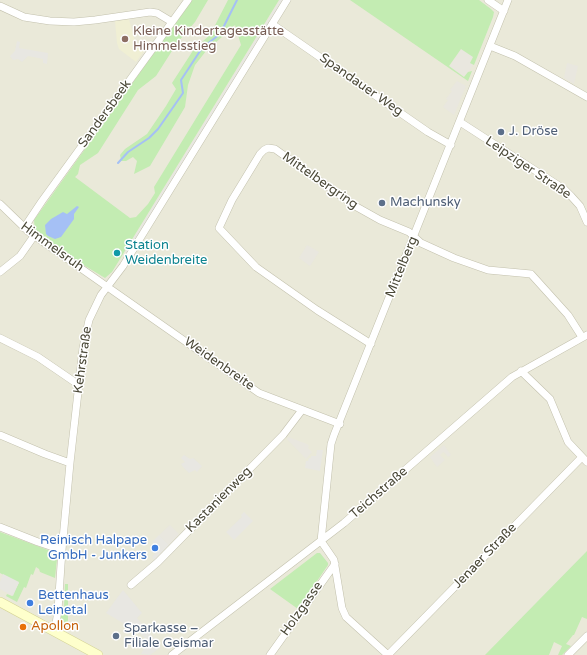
<!DOCTYPE html>
<meta charset="utf-8">
<style>
body{margin:0}
canvas{display:block;background:#f6f6eb}
</style>
<canvas width="587" height="655"></canvas>
<script>
const c = document.querySelector('canvas').getContext('2d');
c.lineJoin = 'round';
function paint(path, color) { c.fillStyle = color; c.fill(path, 'evenodd'); }
const poly = rows => new Path2D(rows.map(r => 'M' + r).join(''));
function trace(path, color, width, dash) { c.strokeStyle = color; c.lineWidth = width; c.lineCap = dash ? 'butt' : 'round'; c.setLineDash(dash || []); c.stroke(path); }
function drawText(font, color, halo, rows, align = 'center') {
  c.font = font + ' "Varela Round",sans-serif'; c.lineWidth = 3; c.setLineDash([]); c.textBaseline = 'middle'; c.strokeStyle = halo; c.fillStyle = color; for (const [text, x, y, turn = 0] of rows) {
    c.save(); c.translate(x, y); c.rotate((+turn || 0) * Math.PI / 180); c.textAlign = isNaN(turn) ? turn : align; if (halo) c.strokeText(text, 0, 0); c.fillText(text, 0, 0); c.restore();
  }
}
paint(poly([
 [0,0,587,0,587,655,0,655]
]), '#eae9d9');
paint(poly([
 [461,49,474,57,470,62,473,65,465,77,449,67],
 [567,63,578,66,574,84,564,78],
 [457,81,466,86,454,115,443,107,448,100,446,99,452,91,450,90],
 [307,245,319,252,310,266,299,258],
 [288,437,307,444,309,446,308,448,312,452,306,459,287,439],
 [444,445,451,455,448,457,444,452,442,453,440,455,445,460,437,467,430,457],
 [170,525,179,534,169,545,159,535]
]), '#e9e7df');
paint(poly([
 [129,19,135,42,145,50,136,62,119,49,117,43,115,21]
]), '#f0efd4');
paint(poly([
 [192,0,208,0,195,22,177,43,156,76,138,90,98,153,80,165,78,174,75,177,130,218,136,217,148,204,155,193,154,187,241,45,235,25,223,36,206,51,195,65,188,85,185,107,150,166,134,174,137,161,133,157,126,161,121,161,120,155,125,149,147,134,166,106,176,89,172,83,194,49,210,35,228,0,279,0,112,272,105,278,77,261,35,231,34,220],
 [350,0,479,0,491,9,494,12,493,17,474,65,470,63,473,57,461,49,449,66,464,77,468,72,472,71,468,81],
 [0,532,48,550,53,553,57,559,55,578,40,572,39,569,36,567,33,575,31,574,26,588,24,587,17,602,6,596,7,594,12,596,19,583,0,573],
 [587,551,587,619,582,617,574,635,573,635,566,644,571,646,562,655,558,655,562,646,554,642,549,655,485,655],
 [317,553,320,553,328,563,328,565,298,609,270,589],
 [65,584,68,584,68,624,67,624,63,622,61,618,61,613,64,608]
]), '#c3ecb2');
paint(poly([
 [280,0,283,0,127,253,125,252],
 [17,41,20,42,19,48,48,53,47,64,43,63,43,59,28,56,22,62,18,59,13,60,10,56,15,51],
 [317,450,323,450,320,471,305,468,306,461,308,461,309,458,311,458,311,456,316,456],
 [184,455,190,459,193,458,202,466,197,472,195,470,189,473,183,467,181,464,185,462,181,458],
 [244,512,253,521,234,540,226,532,242,517,241,515],
 [159,535,169,545,154,560,152,557,159,549,152,542],
 [3,574,19,582,13,596,0,589,0,582],
 [123,590,142,613,137,618,161,647,150,655,141,654,148,641,138,632,106,613]
]), '#e8e7e2');
paint(poly([
 [77,206,79,207,74,214,74,219,61,237,55,239,48,236,46,234,45,225,51,219,63,212,67,214]
]), '#a5c0f5');
trace(poly([
 [118,163,128,152,149,138,158,129,183,93,181,80,202,48,220,34,237,0]
]), '#a5c0f5', 2);
const minor = poly([
 [488,0,504,11],
 [0,6,24,17,50,21,74,22,95,20,150,12,157,13,172,22],
 [272,24,428,132,451,145],
 [490,46,515,56,587,97],
 [460,122,564,189,571,196,580,206,587,222],
 [0,204,29,232,259,393,340,424],
 [24,228,42,201,188,0],
 [0,272,20,256,34,236],
 [0,338,38,357,79,385],
 [371,344,317,310,256,267,219,228,232,200,260,154,264,150,268,148,275,149,355,206,380,220,409,232,421,243,454,258,488,270,531,274,568,315,582,337],
 [521,371,550,399,568,442,587,462],
 [0,435,45,454,70,463],
 [0,527,38,542,62,550],
 [321,541,331,444,334,435,508,0],
 [321,541,334,560,342,608,346,617,388,655],
 [131,585,158,562,283,435,302,410],
 [53,630,56,624,58,610,62,550,70,463,83,348,89,320,101,295,123,266,287,0],
 [172,655,344,523,512,377,587,335],
 [270,655,335,564],
 [388,655,582,457],
 [568,655,587,636]
]);
const secondary = poly([
 [0,602,98,655]
]);
trace(minor, '#c3c1ad', 8);
trace(secondary, '#d5d496', 10);
trace(minor, '#fff', 7);
trace(secondary, '#feffcc', 9);
for (const [x, y, r, color] of [
 [125,39,4,"#8d6e63"],
 [501,132,4,"#5c6f8a"],
 [382,203,4,"#5c6f8a"],
 [117,253,4,"#0f9aa8"],
 [155,548,4,"#3f7fe0"],
 [30,603,4,"#3f7fe0"],
 [23,627,4,"#e8710a"],
 [116,636,4,"#5c6f8a"]
]) { const dot = new Path2D(); dot.arc(x, y, r, 0, 2 * Math.PI); c.fillStyle = color; c.fill(dot); trace(dot, '#fff', 1.5); }
drawText('13px', '#785e54', '#fff', [
 ["Kleine Kindertagesstätte",133,32],
 ["Himmelsstieg",133,47]
], 'left');
drawText('13px', '#4b4938', '#fff', [
 ["Spandauer Weg",361,85,35],
 ["Sandersbeek",105,114,-54],
 ["Leipziger Straße",528,168,34],
 ["Mittelbergring",320,181,35],
 ["Himmelsruh",52,247,36],
 ["Mittelberg",402,267,-68],
 ["Kehrstraße",83,360,-82],
 ["Weidenbreite",219,364,35],
 ["Teichstraße",379,493,-41],
 ["Kastanienweg",219,500,-45],
 ["Jenaer Straße",485,556,-46],
 ["Holzgasse",302,609,-55]
]);
drawText('13px', '#4e5e75', '#fff', [
 ["J. Dröse",509,132],
 ["Machunsky",390,203],
 ["Sparkasse –",124,629],
 ["Filiale Geismar",124,644]
], 'left');
drawText('13px', '#0d838f', '#fff', [
 ["Station",125,246],
 ["Weidenbreite",125,261]
], 'left');
drawText('13px', '#366cbe', '#fff', [
 ["Reinisch Halpape",147,541],
 ["GmbH - Junkers",147,556],
 ["Bettenhaus",38,596,"left"],
 ["Leinetal",38,611,"left"]
], 'right');
drawText('13px', '#c56008', '#fff', [
 ["Apollon",31,627]
], 'left');
</script>
